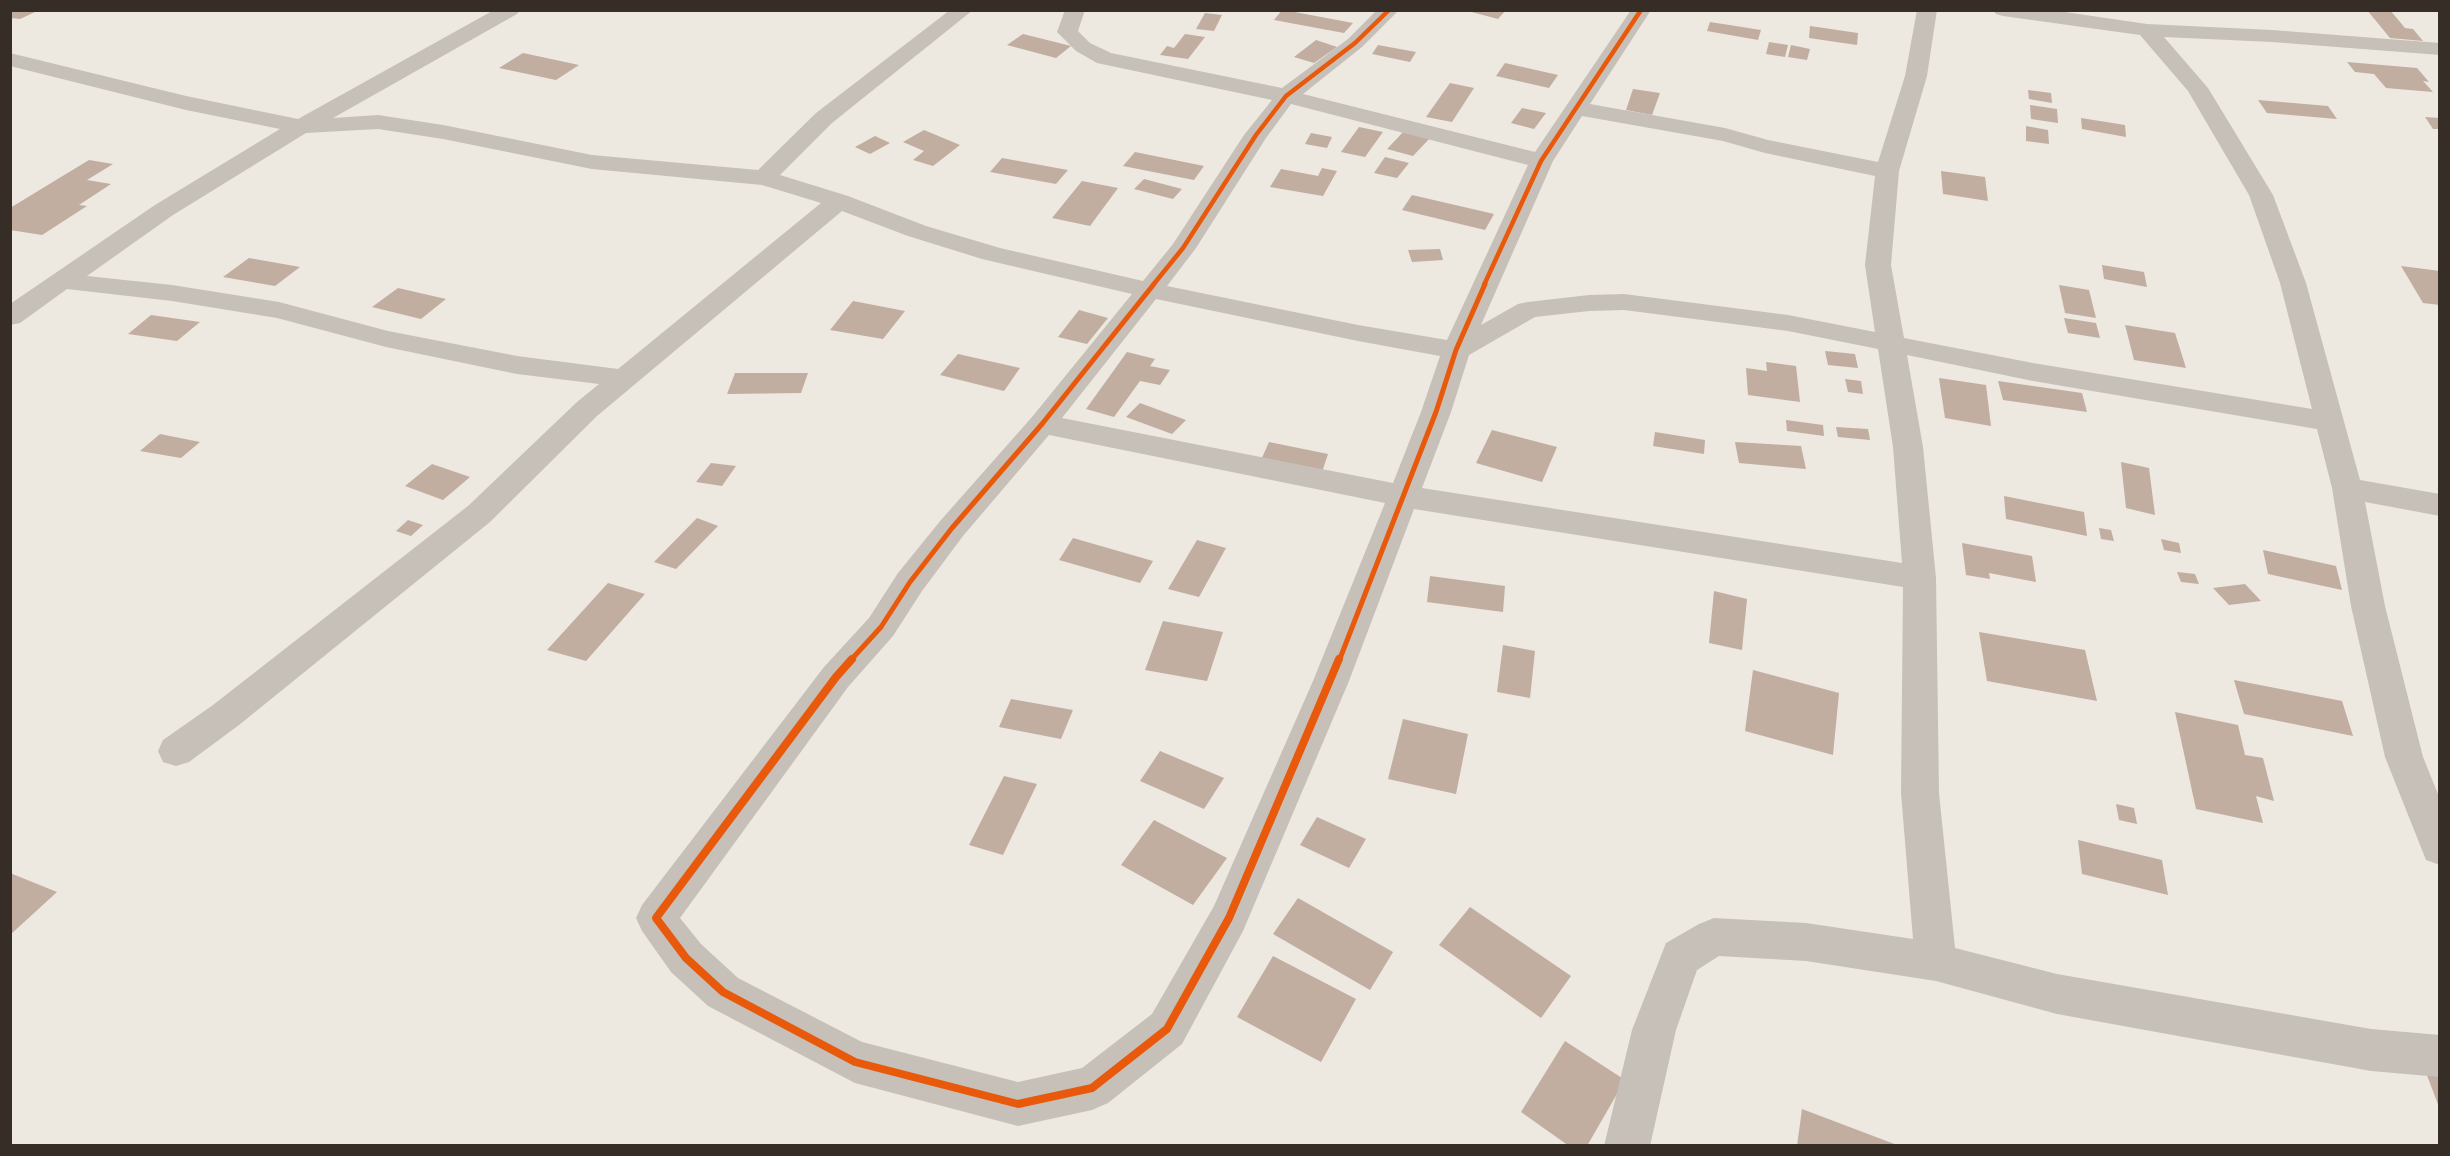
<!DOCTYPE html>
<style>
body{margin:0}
#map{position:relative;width:2450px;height:1156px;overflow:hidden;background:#ede8e0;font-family:Rubik,sans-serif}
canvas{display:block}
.frame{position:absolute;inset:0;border:12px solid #372d27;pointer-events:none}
</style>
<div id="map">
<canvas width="2450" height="1156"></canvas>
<div class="frame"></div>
</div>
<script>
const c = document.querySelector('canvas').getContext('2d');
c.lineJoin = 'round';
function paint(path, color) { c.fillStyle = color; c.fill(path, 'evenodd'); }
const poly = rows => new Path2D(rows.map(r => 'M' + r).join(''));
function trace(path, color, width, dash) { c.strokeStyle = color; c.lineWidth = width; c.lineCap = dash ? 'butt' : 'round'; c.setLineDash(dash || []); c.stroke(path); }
paint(poly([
 [10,10,28,10,35,12,20,19,10,18],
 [1282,10,1284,10,1353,23,1344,33,1274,20],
 [1464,10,1506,10,1498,19],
 [2367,10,2390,10,2405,28,2413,29,2423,41,2390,38],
 [1205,13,1222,15,1214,31,1196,29],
 [1710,22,1761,30,1758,40,1707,31],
 [1810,26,1858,33,1857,45,1809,38],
 [1023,34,1071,46,1056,58,1007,45],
 [1185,34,1205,37,1188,59,1160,55,1167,46,1174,48],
 [1316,40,1337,47,1314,63,1294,57],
 [1769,42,1788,45,1785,57,1766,54],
 [1378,45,1416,52,1410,62,1372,54],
 [1791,45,1810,49,1807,60,1788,57],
 [523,53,579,65,556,80,499,68],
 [2347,62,2417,68,2429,82,2423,81,2433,92,2386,88,2374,74,2355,72],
 [1505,63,1558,75,1549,88,1496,76],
 [1450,83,1474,88,1452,122,1426,117],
 [1633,89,1660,93,1652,115,1626,110],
 [2028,90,2051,93,2052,103,2029,99],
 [2258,100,2328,106,2337,119,2267,113],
 [2030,105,2057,109,2058,123,2031,119],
 [1522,108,1546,113,1534,129,1511,123],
 [2425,117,2440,118,2440,129,2433,129],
 [2081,118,2125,125,2126,137,2082,129],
 [2026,126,2048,130,2049,144,2026,141],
 [1359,127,1383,132,1365,157,1341,152],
 [924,130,960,145,933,166,913,160,924,151,903,142],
 [1405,130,1431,137,1413,156,1387,149],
 [1311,133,1332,137,1327,148,1305,144],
 [875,136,890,143,870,154,855,147],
 [1135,152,1204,166,1194,180,1123,166],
 [1385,157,1409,163,1397,178,1374,173],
 [1002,158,1068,170,1056,184,990,172],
 [89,160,113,164,87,180,111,184,79,205,87,206,42,235,10,230,10,208],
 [1322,168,1337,171,1323,196,1270,187,1281,169,1318,176],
 [1941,171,1985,177,1988,201,1943,194],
 [1144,179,1182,189,1173,199,1134,189],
 [1082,181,1118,188,1090,226,1052,218],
 [1412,195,1494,214,1485,230,1402,210],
 [1440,249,1443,260,1412,262,1408,250],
 [249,258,300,267,275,286,223,277],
 [2102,265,2144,272,2147,287,2104,279],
 [2401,266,2440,271,2440,305,2423,303],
 [2059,285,2089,290,2096,318,2065,313],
 [398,288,446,299,421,319,372,307],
 [853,301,905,311,883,339,830,330],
 [1079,310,1108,318,1087,344,1058,337],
 [151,315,200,322,177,341,128,334],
 [2064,318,2096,323,2100,338,2068,333],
 [2125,325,2175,333,2186,368,2134,360],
 [1825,351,1855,354,1858,368,1828,365],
 [1127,352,1155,359,1150,366,1170,370,1160,385,1140,381,1114,417,1086,409],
 [958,354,1020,368,1004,391,940,375],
 [1766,362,1796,366,1800,402,1748,395,1746,368,1767,371],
 [735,373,808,373,801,393,727,394],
 [1939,378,1986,385,1991,426,1945,418],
 [1845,379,1861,381,1863,394,1848,392],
 [1998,381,2082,393,2087,412,2003,400],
 [1140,403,1186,420,1172,434,1126,417],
 [1786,420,1823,425,1824,436,1787,431],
 [1836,427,1868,429,1870,440,1838,437],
 [1492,430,1557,447,1542,482,1476,463],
 [1655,432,1705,440,1704,454,1653,446],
 [160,434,200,442,181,458,140,451],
 [1269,442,1328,454,1322,472,1261,460],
 [1735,442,1801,446,1806,469,1739,463],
 [2121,462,2149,468,2155,515,2126,508],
 [711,463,736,466,722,486,696,482],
 [432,464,470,477,443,500,405,486],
 [2004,496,2084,512,2087,536,2006,519],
 [697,518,718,526,676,569,654,562],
 [408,520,423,525,411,536,396,531],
 [2099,528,2111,530,2114,541,2101,539],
 [1073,538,1153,561,1140,583,1059,560],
 [2161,539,2179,543,2181,553,2164,550],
 [1197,540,1226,548,1199,597,1168,589],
 [1962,543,2032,556,2036,582,1989,573,1990,579,1966,575],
 [2263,550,2336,566,2342,590,2268,574],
 [2177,572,2195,574,2199,584,2181,582],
 [1430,576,1505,586,1503,612,1427,602],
 [608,583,645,594,586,661,547,650],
 [2245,584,2261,601,2229,605,2213,588],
 [1714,591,1747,599,1742,650,1709,643],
 [1163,621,1223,632,1207,681,1145,670],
 [1979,632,2085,650,2097,701,1987,681],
 [1503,645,1535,651,1530,698,1497,692],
 [1753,670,1839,693,1833,755,1745,731],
 [2234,680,2342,701,2353,736,2244,714],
 [1011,699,1073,710,1061,739,999,727],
 [2175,712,2238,725,2245,755,2263,758,2274,801,2256,796,2263,823,2196,809],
 [1403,719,1468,734,1456,794,1388,779],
 [1160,751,1224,778,1204,809,1140,781],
 [1004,776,1037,784,1003,855,969,845],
 [2116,804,2134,808,2137,824,2119,820],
 [1317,817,1366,839,1349,868,1300,845],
 [1154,820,1227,858,1193,905,1121,865],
 [2078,840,2162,860,2168,895,2082,874],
 [10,873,57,892,10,935],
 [1298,898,1393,952,1370,990,1273,934],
 [1470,907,1571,976,1541,1018,1439,945],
 [1273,956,1356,999,1321,1062,1237,1017],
 [1565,1041,1625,1080,1587,1146,1569,1146,1521,1112],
 [2425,1070,2440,1073,2440,1107,2439,1107],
 [1802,1109,1897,1145,1897,1146,1797,1146]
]), '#c2ada1');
paint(poly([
 [494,10,520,10,517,14,333,118,378,115,443,125,592,155,758,170,816,113,950,10,973,10,832,123,780,175,848,196,926,226,1000,248,1143,281,1173,244,1244,135,1272,100,1097,63,1076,51,1057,32,1065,10,1085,10,1078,31,1090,43,1111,53,1282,88,1348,39,1377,10,1399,10,1362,47,1303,94,1535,152,1631,10,1651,10,1590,104,1725,128,1768,140,1878,162,1905,76,1917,10,1937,10,1927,76,1899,171,1891,265,1904,338,2033,363,2312,409,2280,283,2249,195,2188,91,2140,35,2003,16,1996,14,1993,10,2051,10,2147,24,2272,30,2440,43,2440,55,2272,42,2164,37,2208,88,2273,195,2306,283,2360,480,2440,494,2440,516,2365,502,2385,606,2423,757,2440,799,2440,865,2426,860,2385,757,2351,606,2332,488,2317,429,2033,381,1907,355,1923,447,1936,578,1939,793,1955,948,2057,974,2371,1029,2440,1035,2440,1077,2371,1071,2057,1014,1936,981,1806,961,1719,956,1697,970,1676,1030,1650,1146,1604,1146,1632,1030,1666,943,1699,924,1714,918,1806,923,1913,939,1901,793,1903,587,1414,509,1349,681,1243,931,1182,1044,1108,1103,1092,1110,1018,1126,855,1083,708,1006,671,972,642,931,636,918,642,905,824,667,869,618,898,573,941,520,1032,417,1132,294,982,259,908,236,842,211,597,416,490,522,239,725,189,762,176,766,163,762,158,751,163,740,213,705,468,506,577,402,599,384,517,374,386,347,277,318,172,301,67,289,20,323,10,325,10,304,155,205,280,129,186,110,10,66,10,53,186,96,298,119,494,10],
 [1291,104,1528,165,1447,340,1358,325,1167,286,1196,248,1266,138,1291,104],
 [1582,116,1723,141,1765,153,1875,176,1865,265,1875,332,1788,315,1624,294,1589,295,1528,302,1518,304,1481,325,1553,161,1582,116],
 [378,129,443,139,592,169,762,185,821,203,618,369,517,356,388,331,279,302,172,285,87,276,173,215,306,133,378,129],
 [1156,299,1358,341,1440,356,1421,412,1393,483,1062,418,1156,299],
 [1624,310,1788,331,1878,349,1893,447,1902,563,1422,488,1451,412,1469,355,1535,317,1589,311,1624,310],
 [1049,435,1385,503,1313,681,1214,906,1152,1014,1082,1068,1018,1082,862,1042,738,978,701,944,680,918,848,687,893,636,922,591,963,536,1049,435]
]), '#c6c0b9');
trace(poly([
 [1153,285,1183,248,1256,135,1286,96,1355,43,1389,10],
 [1484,285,1541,161,1641,10]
]), '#e8590c', 4.5);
trace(poly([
 [850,661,881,627,910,582,952,528,1042,424,1154,284],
 [1339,661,1436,412,1456,350,1485,284]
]), '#e8590c', 5);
trace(poly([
 [852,659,836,677,656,918,686,958,723,992,855,1062,1018,1104,1092,1088,1167,1029,1229,918,1339,659]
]), '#e8590c', 8);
</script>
